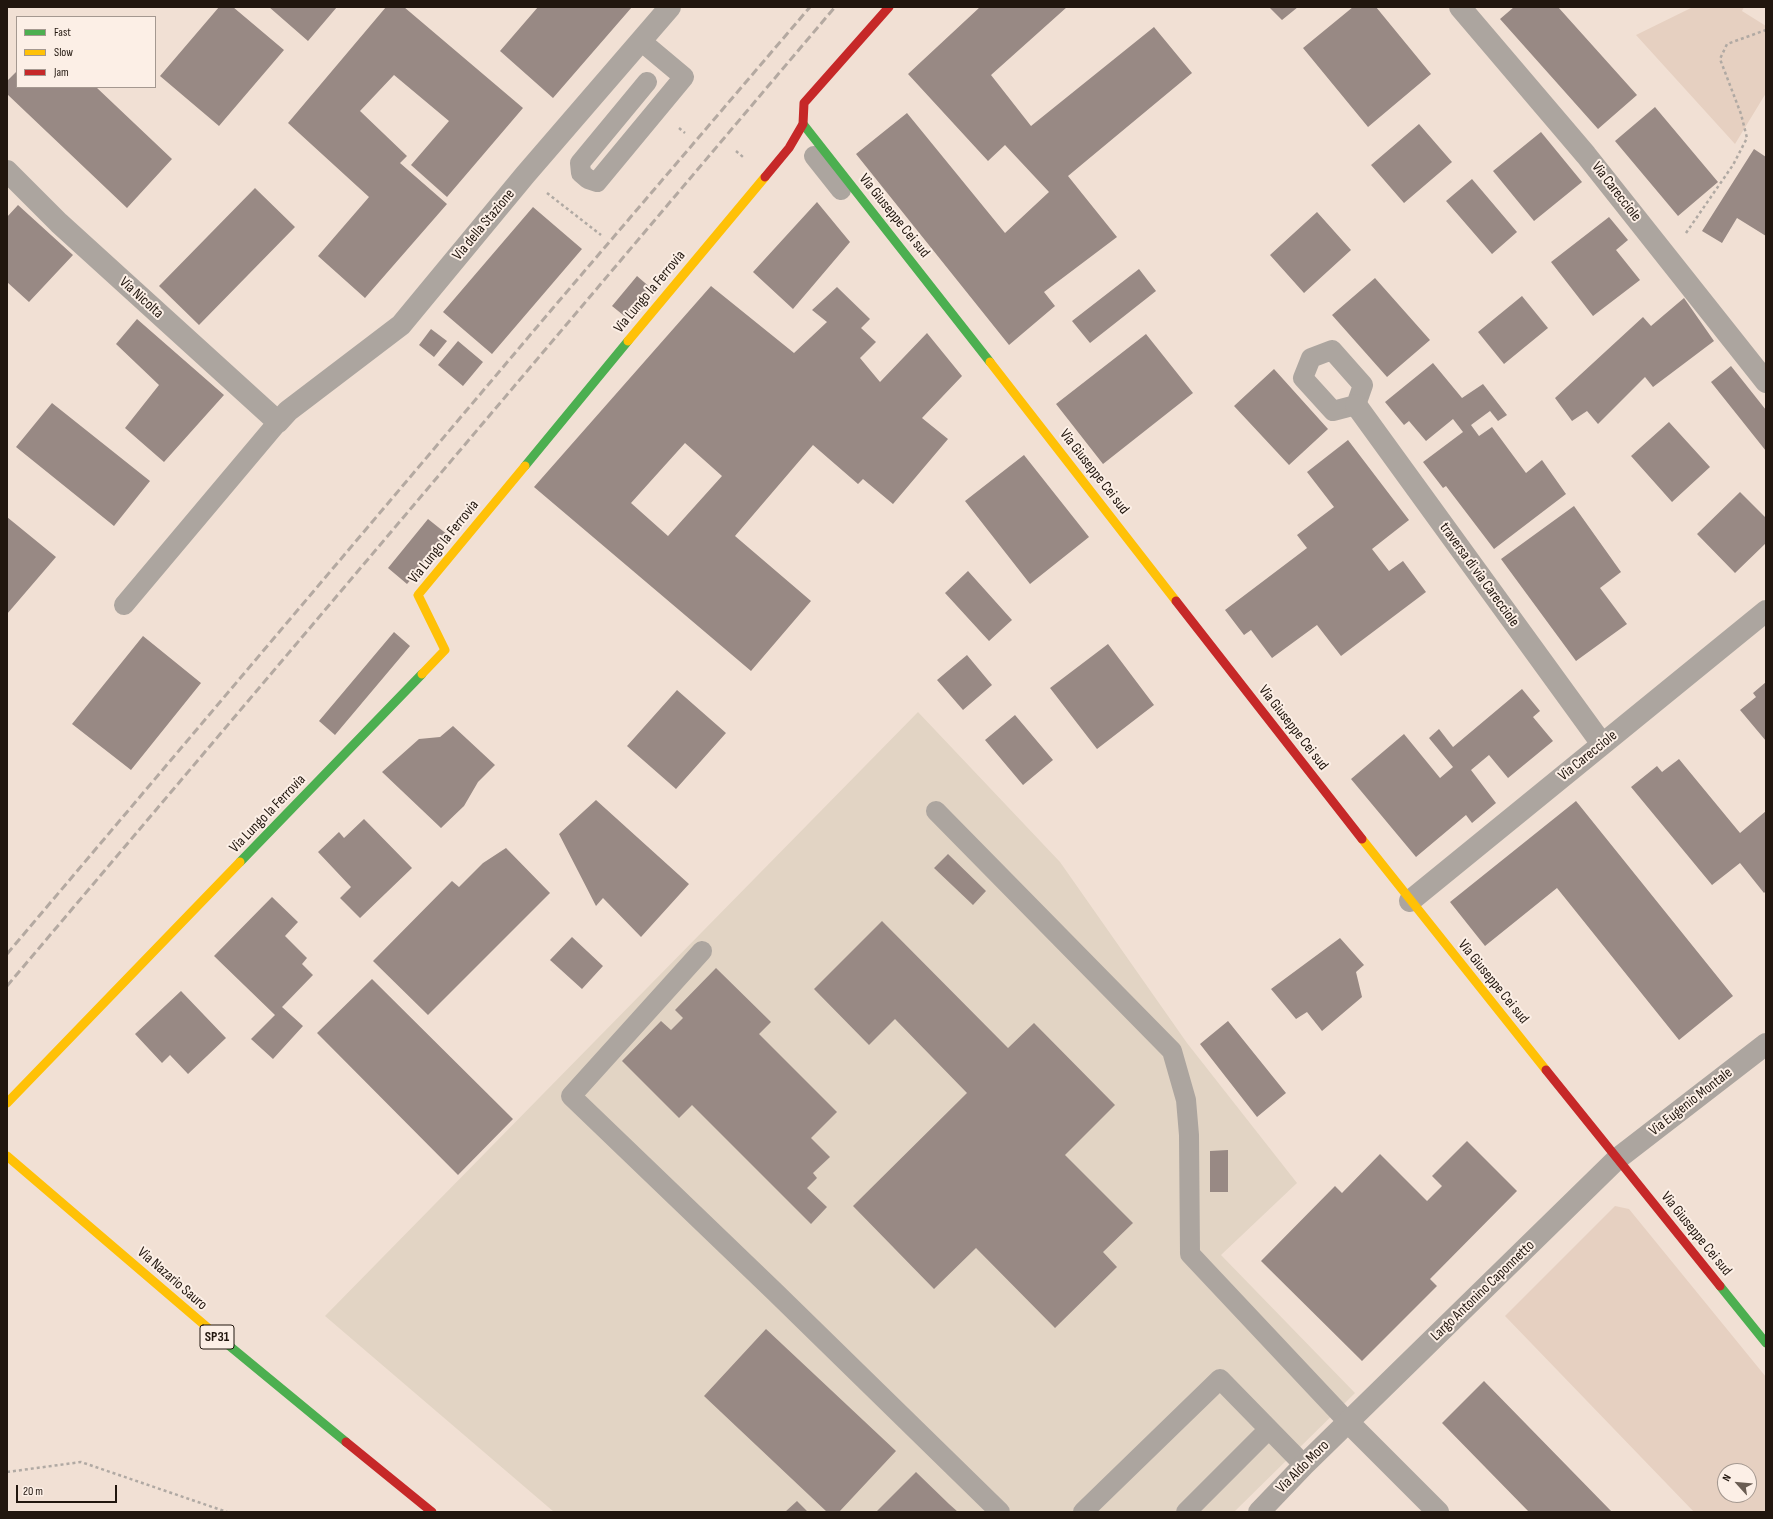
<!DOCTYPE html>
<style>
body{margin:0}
#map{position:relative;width:1773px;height:1519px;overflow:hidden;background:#f1e0d4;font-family:"Sofia Sans Condensed",sans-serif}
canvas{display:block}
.frame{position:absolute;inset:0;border:8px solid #21160e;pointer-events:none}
.legend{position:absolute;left:16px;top:16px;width:140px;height:72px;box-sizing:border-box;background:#fcefe6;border:1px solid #a49890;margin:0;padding:5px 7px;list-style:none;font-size:12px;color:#21160e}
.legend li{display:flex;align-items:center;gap:8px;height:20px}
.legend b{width:20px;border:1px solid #a49890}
.north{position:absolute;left:1717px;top:1463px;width:40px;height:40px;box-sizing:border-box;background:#fcefe6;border:1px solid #a49890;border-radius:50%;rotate:297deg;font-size:11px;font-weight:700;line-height:16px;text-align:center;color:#21160e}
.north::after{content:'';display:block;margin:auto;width:14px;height:18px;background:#6a5d53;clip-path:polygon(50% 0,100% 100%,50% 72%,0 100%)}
.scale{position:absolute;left:16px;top:1485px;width:101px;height:18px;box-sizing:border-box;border:2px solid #21160e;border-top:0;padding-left:5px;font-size:12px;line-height:14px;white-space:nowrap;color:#21160e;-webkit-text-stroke:3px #fcefe6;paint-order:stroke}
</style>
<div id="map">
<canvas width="1773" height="1519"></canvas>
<div class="frame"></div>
<ul class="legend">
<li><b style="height:5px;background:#4caf50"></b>Fast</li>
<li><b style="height:5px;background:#ffc107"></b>Slow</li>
<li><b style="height:5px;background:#c62828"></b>Jam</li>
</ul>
<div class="north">N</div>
<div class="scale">20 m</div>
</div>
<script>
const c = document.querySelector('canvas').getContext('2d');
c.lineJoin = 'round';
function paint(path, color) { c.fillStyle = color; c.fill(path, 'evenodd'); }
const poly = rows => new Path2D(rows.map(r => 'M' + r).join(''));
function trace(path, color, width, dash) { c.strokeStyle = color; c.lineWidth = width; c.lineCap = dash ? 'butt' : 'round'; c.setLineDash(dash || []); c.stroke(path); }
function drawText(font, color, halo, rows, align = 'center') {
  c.font = font + ' "Sofia Sans Condensed",sans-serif'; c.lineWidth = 4; c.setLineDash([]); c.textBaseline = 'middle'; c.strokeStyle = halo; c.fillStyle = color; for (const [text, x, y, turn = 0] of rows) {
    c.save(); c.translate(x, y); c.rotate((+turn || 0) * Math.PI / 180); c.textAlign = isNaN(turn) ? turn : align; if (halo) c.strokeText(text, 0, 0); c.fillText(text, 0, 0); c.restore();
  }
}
paint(poly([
 [918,712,1060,862,1187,1043,1297,1183,1221,1255,1355,1393,1234,1512,554,1512,325,1316]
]), '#e2d4c4');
paint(poly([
 [1693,7,1744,7,1742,11,1766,26,1766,93,1735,144,1636,35],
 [1615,1206,1629,1209,1766,1377,1766,1512,1694,1512,1505,1316],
 [1725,1471,1749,1471,1749,1495,1725,1495]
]), '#e6d0c1');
paint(poly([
 [219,7,233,7,284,50,219,126,160,76],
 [269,7,337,7,308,41],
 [386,7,404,7,523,108,447,197,411,165,449,121,394,75,360,111,407,156,400,163,447,204,365,298,318,256,369,197,288,123],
 [538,7,632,7,553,98,500,51],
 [980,7,1067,7,991,75,1031,126,1154,27,1192,73,1068,176,1117,237,1044,292,1055,306,1009,345,856,154,907,113,1005,233,1049,192,1005,145,988,161,908,74],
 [1269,7,1298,7,1282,20],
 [1353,7,1376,7,1431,74,1368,127,1303,48],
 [1514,7,1558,7,1637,95,1598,129,1500,19],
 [17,71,17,87,96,87,172,159,127,208,7,94,7,81],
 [1655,107,1718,182,1678,216,1615,141],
 [1419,124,1452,162,1404,203,1371,165],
 [1541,132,1582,182,1534,221,1493,171],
 [1754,149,1766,157,1766,236,1737,218,1722,243,1702,231],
 [1472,179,1517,232,1492,254,1446,201],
 [255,188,295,227,199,325,159,286],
 [817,202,850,242,793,309,753,272],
 [18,205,73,255,29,302,7,282,7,217],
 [533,207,582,249,492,354,443,312],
 [1317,212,1351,250,1304,293,1270,255],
 [1609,217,1628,240,1616,250,1640,280,1593,316,1551,262],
 [1139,269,1156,291,1090,343,1072,321],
 [637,276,652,289,628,319,612,306],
 [1375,278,1430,340,1387,377,1332,315],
 [711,286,794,353,827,322,812,310,837,287,870,319,861,328,876,342,860,358,880,382,927,333,962,376,922,418,948,439,893,504,863,479,858,484,813,445,735,536,811,601,751,671,534,487],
 [685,443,722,476,668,536,631,503],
 [1522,296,1548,328,1504,364,1478,332],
 [1684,298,1714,341,1653,387,1645,377,1598,424,1587,411,1572,421,1555,398,1643,317,1651,326],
 [137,319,224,395,164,462,125,428,159,385,116,344],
 [431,329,447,341,434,357,419,345],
 [1146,334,1193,393,1103,464,1056,404],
 [458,341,483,362,463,386,438,365],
 [1433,363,1462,398,1483,384,1507,415,1498,421,1490,411,1471,425,1479,436,1492,427,1526,473,1542,460,1566,494,1494,549,1446,486,1443,488,1423,462,1463,432,1453,419,1426,441,1409,421,1404,425,1385,402],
 [1731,366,1766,410,1766,451,1711,382],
 [1274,369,1328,429,1289,465,1234,406],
 [52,403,150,481,114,526,16,447],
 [1669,422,1710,467,1672,502,1631,456],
 [1348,440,1409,520,1372,549,1389,571,1403,561,1426,592,1341,656,1317,625,1272,658,1251,630,1244,635,1225,610,1307,548,1297,535,1334,507,1307,472],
 [1024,455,1089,537,1030,584,965,501],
 [1740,492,1766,518,1766,543,1735,573,1697,534],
 [1574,506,1621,572,1600,588,1627,624,1576,661,1501,559],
 [7,517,56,557,7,614],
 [428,519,448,535,407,584,388,568],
 [968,571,1012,620,989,641,945,593],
 [394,632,410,646,335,735,319,721],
 [143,636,201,683,131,770,72,724],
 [1108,644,1154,705,1097,749,1050,688],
 [967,655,992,685,963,710,937,680],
 [1766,682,1766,741,1740,710,1756,697,1753,693],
 [1522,689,1540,711,1533,717,1553,741,1508,778,1489,755,1471,770,1496,803,1472,823,1466,815,1416,857,1351,779,1404,734,1440,778,1453,767,1429,738,1439,729,1453,747],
 [677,690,726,733,676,789,627,746],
 [1015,715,1053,760,1023,785,985,740],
 [453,726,495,765,478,782,464,806,441,828,382,772,419,739,440,737],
 [1679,759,1740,833,1766,811,1766,891,1764,893,1740,863,1712,885,1631,787,1657,766,1662,772],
 [596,800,689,884,641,937,603,898,596,906,559,834],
 [1576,801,1733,996,1679,1040,1557,888,1485,946,1450,902],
 [364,819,412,868,360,918,340,898,351,887,318,852,339,832,344,838],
 [506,848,550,893,428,1015,373,961,452,881,459,887,483,863],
 [948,854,986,891,973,905,934,868],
 [272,897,298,922,285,936,307,958,302,964,313,975,282,1007,303,1026,273,1059,251,1039,275,1015,214,956],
 [882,921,1008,1048,1034,1023,1115,1105,1065,1155,1133,1223,1103,1252,1117,1267,1055,1328,976,1248,934,1289,853,1206,967,1093,895,1019,869,1045,814,989],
 [572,937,603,966,582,989,550,960],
 [1340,938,1364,965,1356,972,1362,997,1322,1031,1307,1012,1296,1019,1271,989],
 [716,968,771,1022,759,1034,837,1112,811,1138,830,1157,813,1173,817,1178,807,1188,827,1207,811,1224,692,1105,679,1118,622,1061,661,1021,671,1030,683,1018,675,1010],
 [372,979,513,1119,458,1175,317,1033],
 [181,991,226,1038,188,1074,170,1055,162,1063,135,1034],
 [1228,1021,1286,1093,1257,1117,1200,1044],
 [1467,1141,1517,1191,1430,1279,1437,1286,1362,1361,1261,1261,1335,1186,1342,1193,1380,1154,1427,1201,1442,1186,1432,1176],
 [1228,1150,1228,1192,1210,1192,1210,1151],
 [766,1329,896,1451,839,1512,827,1512,704,1396],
 [1484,1381,1612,1512,1529,1512,1442,1423],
 [916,1472,949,1504,958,1512,876,1512],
 [797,1501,808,1512,785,1512]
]), '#988984');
trace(poly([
 [679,128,685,133],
 [736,151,743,157],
 [547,193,601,235],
 [1686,233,1733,165,1747,138,1741,114,1720,59,1727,44,1766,30],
 [7,1472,81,1462,227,1512]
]), '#b0a9a3', 2.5, [3, 3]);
trace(poly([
 [641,41,684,77,597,182,588,179,581,173,580,163,647,82],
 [814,156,841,190],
 [1332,350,1363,385,1356,405,1333,411,1303,378,1311,358,1332,350],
 [124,605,278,422],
 [936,811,1172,1051,1186,1100,1189,1135,1190,1254,1348,1422],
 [702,951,571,1096,775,1292,1000,1512],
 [1083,1512,1220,1379,1304,1465],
 [1186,1512,1269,1429]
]), '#aca59f', 20);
trace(poly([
 [1460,7,1586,155,1766,382],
 [7,171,59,223,278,422,288,411,401,325,525,175,670,7],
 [1356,405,1602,744],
 [1410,901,1766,611],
 [1348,1422,1438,1512],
 [1259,1512,1304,1465,1617,1159,1766,1044]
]), '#aca59f', 22);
trace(poly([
 [803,124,990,362],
 [525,466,628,341],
 [240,862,422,674],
 [1720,1286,1766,1343],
 [215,1334,346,1442]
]), '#4caf50', 9);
trace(poly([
 [628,341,765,177],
 [990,362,1176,601],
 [422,674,445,650,418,595,525,466],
 [1362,839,1546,1070],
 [7,1103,240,862],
 [7,1156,215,1334]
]), '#ffc107', 9);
trace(poly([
 [765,177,789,148,803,124,804,103,889,7],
 [1176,601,1362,839],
 [1546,1070,1720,1286],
 [346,1442,432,1512]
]), '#c62828', 9);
trace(poly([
 [7,954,553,308,810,7],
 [7,986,835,7]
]), '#b4a9a1', 3, [8, 4]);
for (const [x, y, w] of [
 [217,1337,34]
]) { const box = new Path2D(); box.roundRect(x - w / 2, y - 12, w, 24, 3); c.fillStyle = '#fcefe6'; c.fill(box); trace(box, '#21160e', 1); }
drawText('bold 14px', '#21160e', null, [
 ["SP31",217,1337]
]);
drawText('15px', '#21160e', '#fcefe6', [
 ["Via Carecciole",1616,192,52],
 ["Via Giuseppe Cei sud",894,216,51],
 ["Via della Stazione",484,225,-50],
 ["Via Lungo la Ferrovia",650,292,-50],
 ["Via Nicolta",141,298,42],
 ["Via Giuseppe Cei sud",1094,472,52],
 ["Via Lungo la Ferrovia",444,542,-51],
 ["traversa di via Carecciole",1479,575,54],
 ["Via Giuseppe Cei sud",1293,728,52],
 ["Via Carecciole",1588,756,-39],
 ["Via Lungo la Ferrovia",268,814,-46],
 ["Via Giuseppe Cei sud",1493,982,51],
 ["Via Eugenio Montale",1691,1102,-38],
 ["Via Giuseppe Cei sud",1696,1234,51],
 ["Via Nazario Sauro",172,1279,41],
 ["Largo Antonino Caponnetto",1483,1291,-44],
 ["Via Aldo Moro",1303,1467,-45]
]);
</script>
